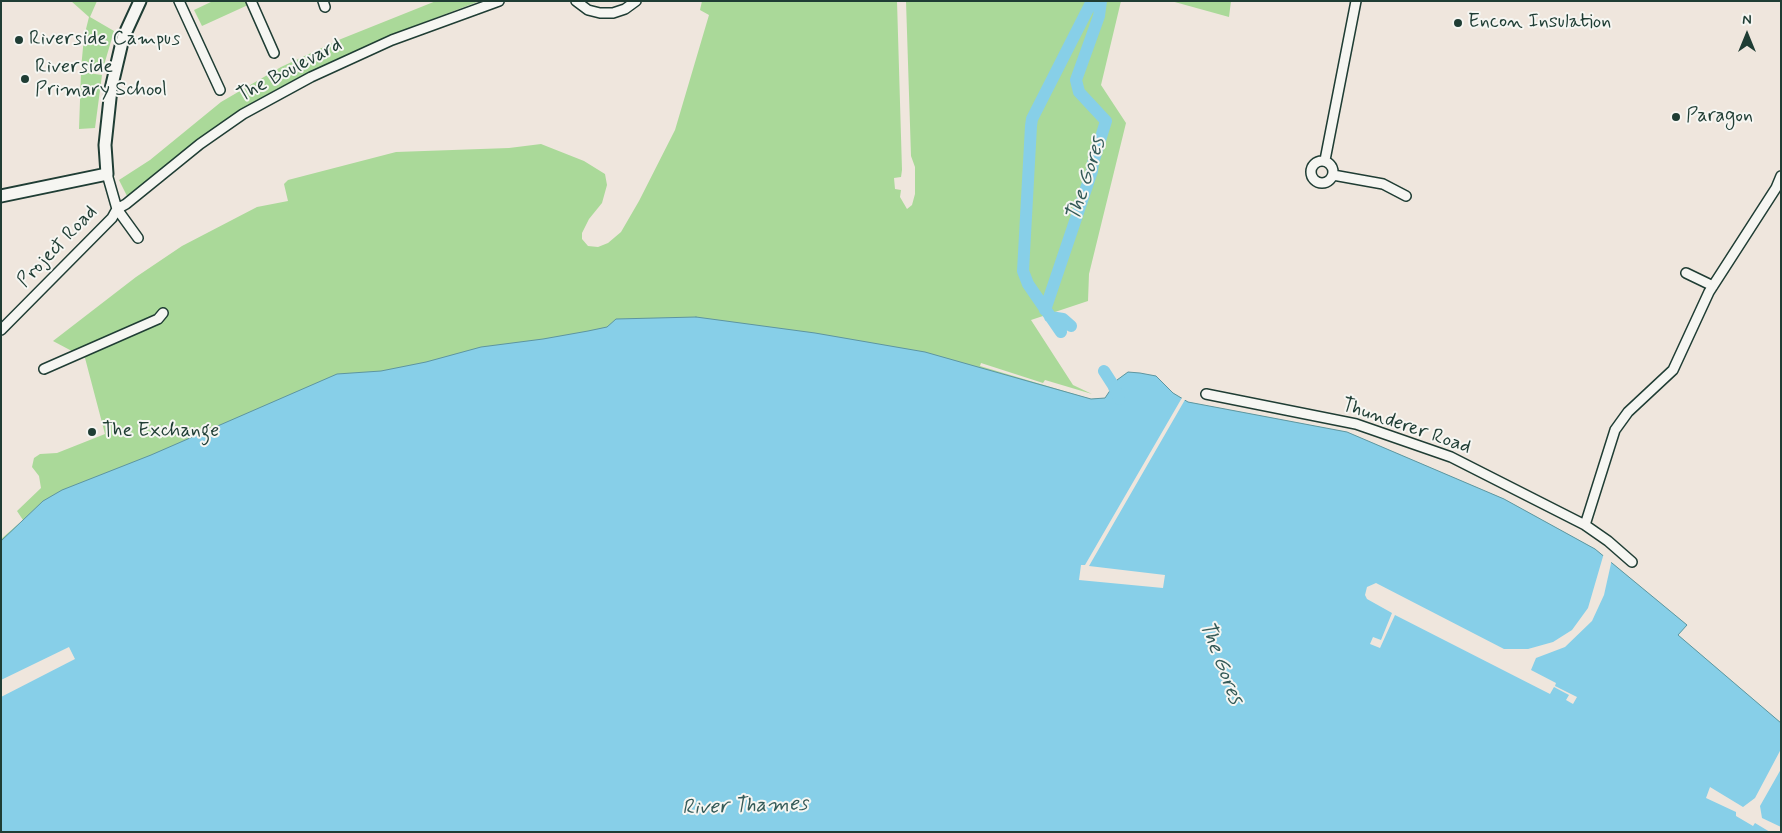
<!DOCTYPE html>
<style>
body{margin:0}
#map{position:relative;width:1782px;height:833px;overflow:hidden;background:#efe6dd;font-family:Mynerve,sans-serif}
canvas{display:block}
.frame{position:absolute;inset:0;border:2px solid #1f3d34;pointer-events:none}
.north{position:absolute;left:1722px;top:10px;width:50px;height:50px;-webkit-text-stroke:4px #f6f6f2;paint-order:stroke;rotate:0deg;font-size:14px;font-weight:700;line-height:20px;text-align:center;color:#1f3d34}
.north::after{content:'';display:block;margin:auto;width:18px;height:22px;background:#1f3d34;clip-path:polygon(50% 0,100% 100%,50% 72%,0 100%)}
</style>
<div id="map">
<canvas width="1782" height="833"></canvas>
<div class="frame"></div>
<div class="north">N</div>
</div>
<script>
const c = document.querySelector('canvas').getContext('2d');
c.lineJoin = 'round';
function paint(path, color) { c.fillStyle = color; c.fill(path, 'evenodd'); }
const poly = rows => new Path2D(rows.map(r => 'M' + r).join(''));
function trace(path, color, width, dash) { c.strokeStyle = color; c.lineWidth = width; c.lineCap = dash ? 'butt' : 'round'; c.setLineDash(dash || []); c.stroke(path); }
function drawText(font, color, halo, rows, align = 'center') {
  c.font = font + ' Mynerve,sans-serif'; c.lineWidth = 4; c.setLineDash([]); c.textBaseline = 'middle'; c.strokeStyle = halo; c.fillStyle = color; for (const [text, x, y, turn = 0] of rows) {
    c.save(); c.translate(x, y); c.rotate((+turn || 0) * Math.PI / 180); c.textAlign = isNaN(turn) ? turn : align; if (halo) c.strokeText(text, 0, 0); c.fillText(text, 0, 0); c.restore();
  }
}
paint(poly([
 [71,1,97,1,90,17,114,31,102,72,81,69,84,37,89,17],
 [213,1,246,1,248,5,202,26,194,10],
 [436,1,480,1,409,28,283,87,234,114,195,141,128,198,119,180,150,160,221,102,281,67,341,39],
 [702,1,897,1,902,170,901,177,894,178,895,189,901,190,900,197,907,209,912,205,915,194,915,167,911,156,906,1,1121,1,1101,85,1126,123,1089,274,1088,301,1031,320,1073,385,1092,394,1045,380,1043,383,981,363,980,366,1091,399,1105,398,1117,380,1128,372,1156,376,1173,393,1188,402,1347,432,1504,499,1595,549,1687,625,1678,635,1781,723,1,694,1,539,23,520,17,511,41,488,39,476,32,467,34,458,40,454,57,453,105,434,85,358,53,341,136,277,182,246,257,207,288,201,284,184,288,180,396,152,509,148,541,144,584,161,605,174,607,185,602,203,589,219,582,233,582,239,588,246,598,247,608,243,621,232,639,201,675,130,709,15,700,10],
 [1171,1,1231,1,1229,17],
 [81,72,102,75,95,128,79,129]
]), '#aad999');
const water = poly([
 [696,317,815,333,925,352,1091,399,1105,398,1117,380,1128,372,1140,373,1156,376,1173,393,1188,402,1347,432,1504,499,1595,549,1687,625,1678,635,1781,723,1781,832,1,832,1,541,43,501,62,490,151,455,337,374,381,371,426,362,481,347,543,339,588,331,607,327,616,319,696,317]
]);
paint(water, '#87cfe8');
trace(water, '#5d95a0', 1);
paint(poly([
 [1183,396,1186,398,1089,566,1165,575,1163,588,1079,580,1081,565,1085,565],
 [1604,553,1612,559,1604,595,1592,621,1565,647,1536,658,1531,670,1556,683,1555,686,1577,697,1573,704,1566,700,1569,695,1554,687,1550,694,1395,615,1380,648,1370,644,1373,637,1381,640,1392,613,1367,599,1365,595,1367,587,1376,583,1504,649,1528,649,1553,642,1572,630,1588,608],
 [69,647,75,659,1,697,1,680],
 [1781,749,1781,769,1760,806,1762,818,1781,827,1781,832,1770,832,1755,823,1753,826,1736,816,1736,812,1706,798,1710,787,1743,807,1755,798]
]), '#efe6dd');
trace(poly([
 [1045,310,1092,171,1093,163,1106,121,1079,92,1076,80,1099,16,1101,1],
 [1050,317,1063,319,1071,326],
 [1061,332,1028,284,1023,271,1031,126,1032,119,1092,1],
 [1104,371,1113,385,1119,399]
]), '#87cfe8', 12);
const street = poly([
 [179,1,220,90],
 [251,1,274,53],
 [323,1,325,7],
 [576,1,588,10,600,13,613,13,625,9,636,1],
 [1325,160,1356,1],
 '1311 172a11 11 0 1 1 22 0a11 11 0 1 1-22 0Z',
 [107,174,117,209,138,238],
 [1333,175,1383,184,1406,196],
 [117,209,126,204,200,144,243,114,311,77,392,40,499,1],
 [1686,273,1713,286],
 [1,330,112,218,117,209],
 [44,369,158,319,163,313],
 [1206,394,1356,424,1451,457,1585,525,1608,541,1632,562],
 [1585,525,1615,430,1628,412,1673,370,1709,292,1776,188,1781,176]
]);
const secondary = poly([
 [1,196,107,174,105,145,111,89,123,38,140,1]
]);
trace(street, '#1f3d34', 12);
trace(secondary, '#1f3d34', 15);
trace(street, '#f6f6f2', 9);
trace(secondary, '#f6f6f2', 11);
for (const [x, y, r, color] of [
 [1458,23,5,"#1f3d34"],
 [19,40,5,"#1f3d34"],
 [25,79,5,"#1f3d34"],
 [1676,117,5,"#1f3d34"],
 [92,432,5,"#1f3d34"]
]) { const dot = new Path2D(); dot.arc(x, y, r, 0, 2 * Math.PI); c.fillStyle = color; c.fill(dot); trace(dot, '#f6f6f2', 2); }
drawText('20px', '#1f3d34', '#f6f6f2', [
 ["Encon Insulation",1468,23],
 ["Riverside Campus",29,40],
 ["Riverside",35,68],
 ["Primary School",35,91],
 ["Paragon",1686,117],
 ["The Exchange",102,432]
], 'left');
drawText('20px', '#1f3d34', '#f6f6f2', [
 ["The Boulevard",290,71,-28],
 ["Project Road",58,247,-46],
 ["Thunderer Road",1406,427,19]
]);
drawText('italic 21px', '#345a58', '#f6f6f2', [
 ["The Gores",1087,180,-72],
 ["The Gores",1220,663,69],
 ["River Thames",745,807,-2]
]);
</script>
